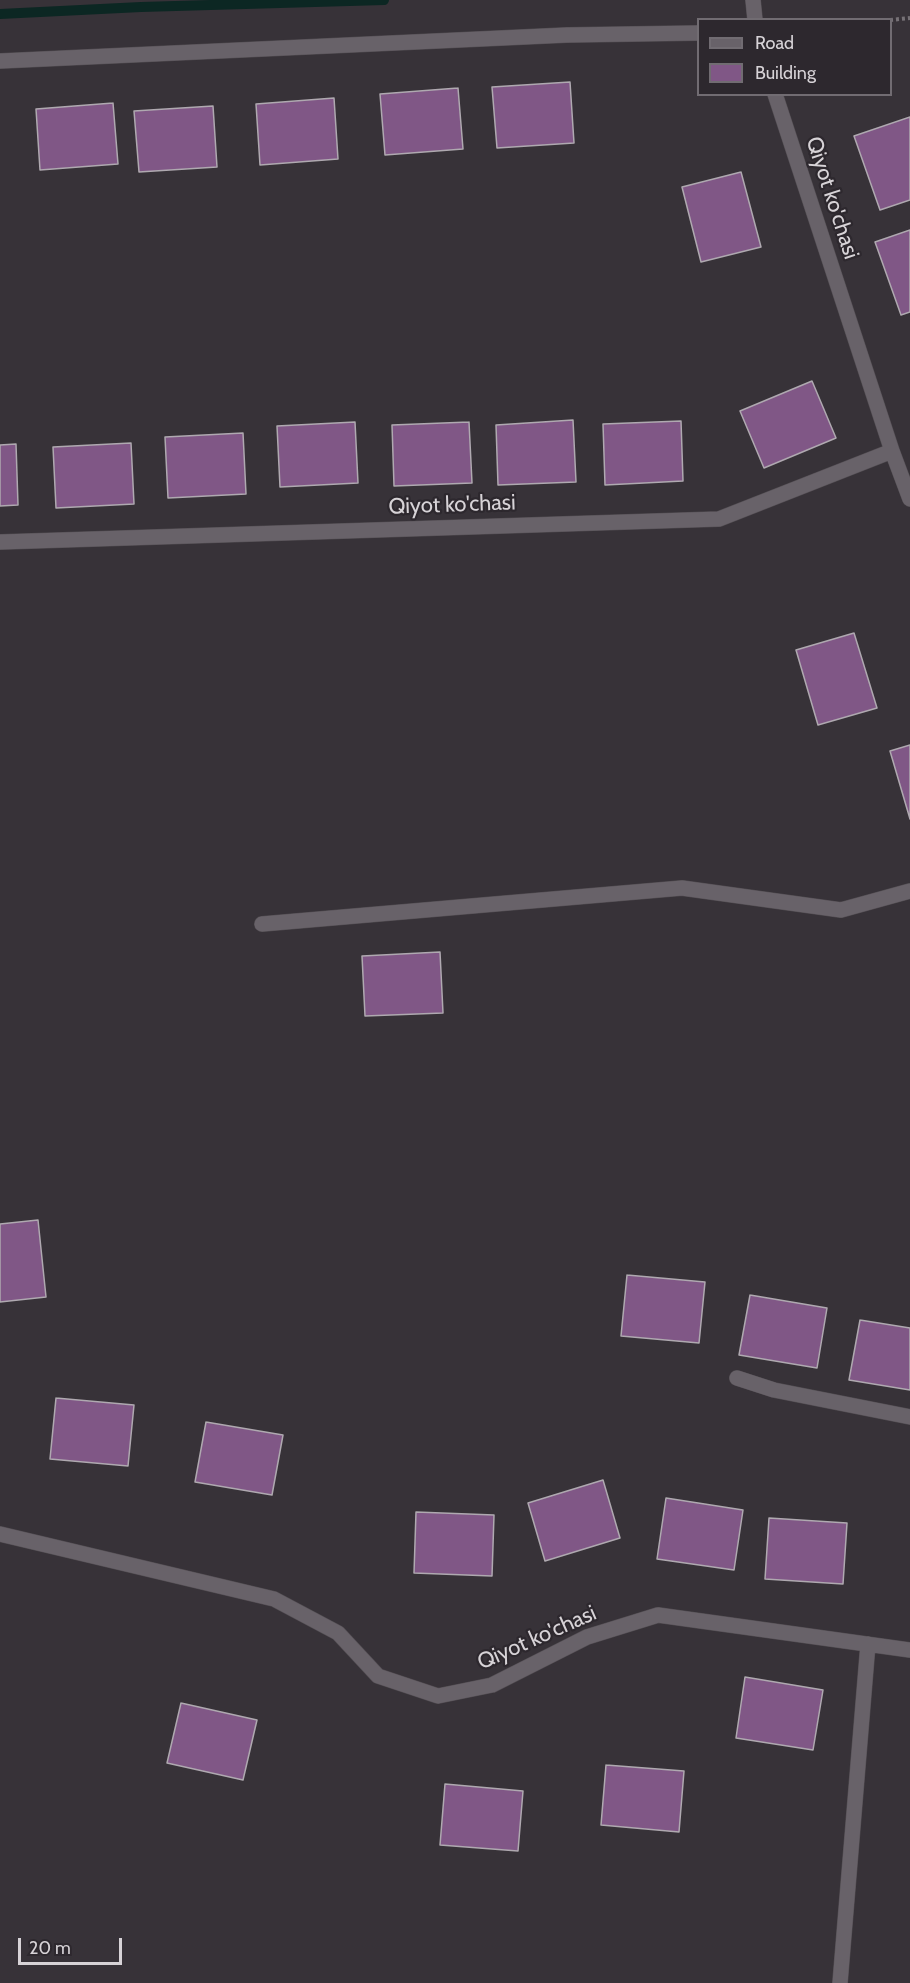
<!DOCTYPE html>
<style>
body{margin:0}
#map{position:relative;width:910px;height:1983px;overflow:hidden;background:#373238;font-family:Cabin,sans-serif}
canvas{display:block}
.legend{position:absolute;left:697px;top:18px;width:195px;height:78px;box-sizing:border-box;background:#2d282e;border:2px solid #716c72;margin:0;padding:8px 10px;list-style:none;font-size:18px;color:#d7d3d7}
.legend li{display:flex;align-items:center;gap:12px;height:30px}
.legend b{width:30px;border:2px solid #716c72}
.scale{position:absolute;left:18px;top:1938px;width:104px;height:27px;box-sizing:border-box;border:3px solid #d7d3d7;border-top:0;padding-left:8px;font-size:18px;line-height:21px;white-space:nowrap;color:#d7d3d7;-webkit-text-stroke:4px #2d282e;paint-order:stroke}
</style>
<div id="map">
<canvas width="910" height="1983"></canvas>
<ul class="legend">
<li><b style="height:8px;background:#686269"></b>Road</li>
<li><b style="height:16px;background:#805786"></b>Building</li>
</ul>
<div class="scale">20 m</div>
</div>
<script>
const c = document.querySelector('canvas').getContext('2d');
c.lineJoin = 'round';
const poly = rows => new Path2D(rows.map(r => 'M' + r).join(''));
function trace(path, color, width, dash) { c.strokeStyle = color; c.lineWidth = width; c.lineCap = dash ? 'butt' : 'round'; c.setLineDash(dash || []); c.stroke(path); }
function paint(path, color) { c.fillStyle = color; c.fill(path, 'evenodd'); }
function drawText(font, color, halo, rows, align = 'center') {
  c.font = font + ' Cabin,sans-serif'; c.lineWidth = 4.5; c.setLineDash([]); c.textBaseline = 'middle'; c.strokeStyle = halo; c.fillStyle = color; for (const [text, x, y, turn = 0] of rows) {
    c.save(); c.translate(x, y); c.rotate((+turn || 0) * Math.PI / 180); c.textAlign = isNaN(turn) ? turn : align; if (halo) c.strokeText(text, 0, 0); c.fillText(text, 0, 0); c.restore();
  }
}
trace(poly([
 [0,14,141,7,384,0]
]), '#0c2723', 10);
const building = poly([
 [570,82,574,143,497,148,492,87,570,82],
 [458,88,463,149,385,155,380,94,458,88],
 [334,98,338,159,260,165,256,104,334,98],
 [113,103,118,164,40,170,36,109,113,103],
 [213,106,217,167,139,172,134,111,213,106],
 [910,117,910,200,880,210,854,136,910,117],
 [741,172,761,247,701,262,682,187,741,172],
 [910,230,910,312,901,315,875,242,910,230],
 [812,381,836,438,764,468,740,411,812,381],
 [573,420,576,482,498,485,496,425,573,420],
 [681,421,683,481,605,485,603,424,681,421],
 [355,422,358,483,280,487,277,426,355,422],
 [469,422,472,483,394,486,392,425,469,422],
 [243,433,246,494,168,498,165,437,243,433],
 [131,443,134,504,56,508,53,447,131,443],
 [16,444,18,505,0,506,0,445,16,444],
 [854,633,877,708,818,725,796,650,854,633],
 [910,745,910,819,890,751,910,745],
 [440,952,443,1013,365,1016,362,956,440,952],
 [38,1220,46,1297,0,1302,0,1224,38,1220],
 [627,1275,705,1282,699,1343,621,1336,627,1275],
 [750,1295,827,1308,817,1368,739,1355,750,1295],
 [860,1320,910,1328,910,1390,849,1380,860,1320],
 [56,1398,134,1405,128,1466,50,1459,56,1398],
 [206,1422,283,1435,272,1495,195,1482,206,1422],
 [603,1480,620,1538,545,1561,528,1503,603,1480],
 [666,1498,743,1510,734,1570,657,1559,666,1498],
 [416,1512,494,1515,492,1576,414,1573,416,1512],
 [769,1518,847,1523,843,1584,765,1579,769,1518],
 [745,1677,823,1690,813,1750,736,1738,745,1677],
 [181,1703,257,1720,243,1780,167,1763,181,1703],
 [606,1765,684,1771,679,1832,601,1825,606,1765],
 [445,1784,523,1791,518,1851,440,1845,445,1784]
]);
paint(building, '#805786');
trace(building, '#afa9b0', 1.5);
const minor = poly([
 [753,0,755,20],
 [0,61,567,35,698,33],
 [775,94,892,451,910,499],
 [0,542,719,519,892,451],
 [262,924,682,888,841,910,910,891],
 [737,1378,774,1390,910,1417],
 [0,1534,274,1599,338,1633,378,1676,438,1696,492,1685,587,1637,658,1615,910,1650],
 [840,1983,868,1644]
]);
trace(minor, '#534e53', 16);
trace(poly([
 [890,20,910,18]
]), '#777277', 4, [3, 3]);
trace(minor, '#686269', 15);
drawText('22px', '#d7d3d7', '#2d282e', [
 ["Qiyot ko'chasi",832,198,72],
 ["Qiyot ko'chasi",452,505,-2],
 ["Qiyot ko'chasi",537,1638,-24]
]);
</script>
